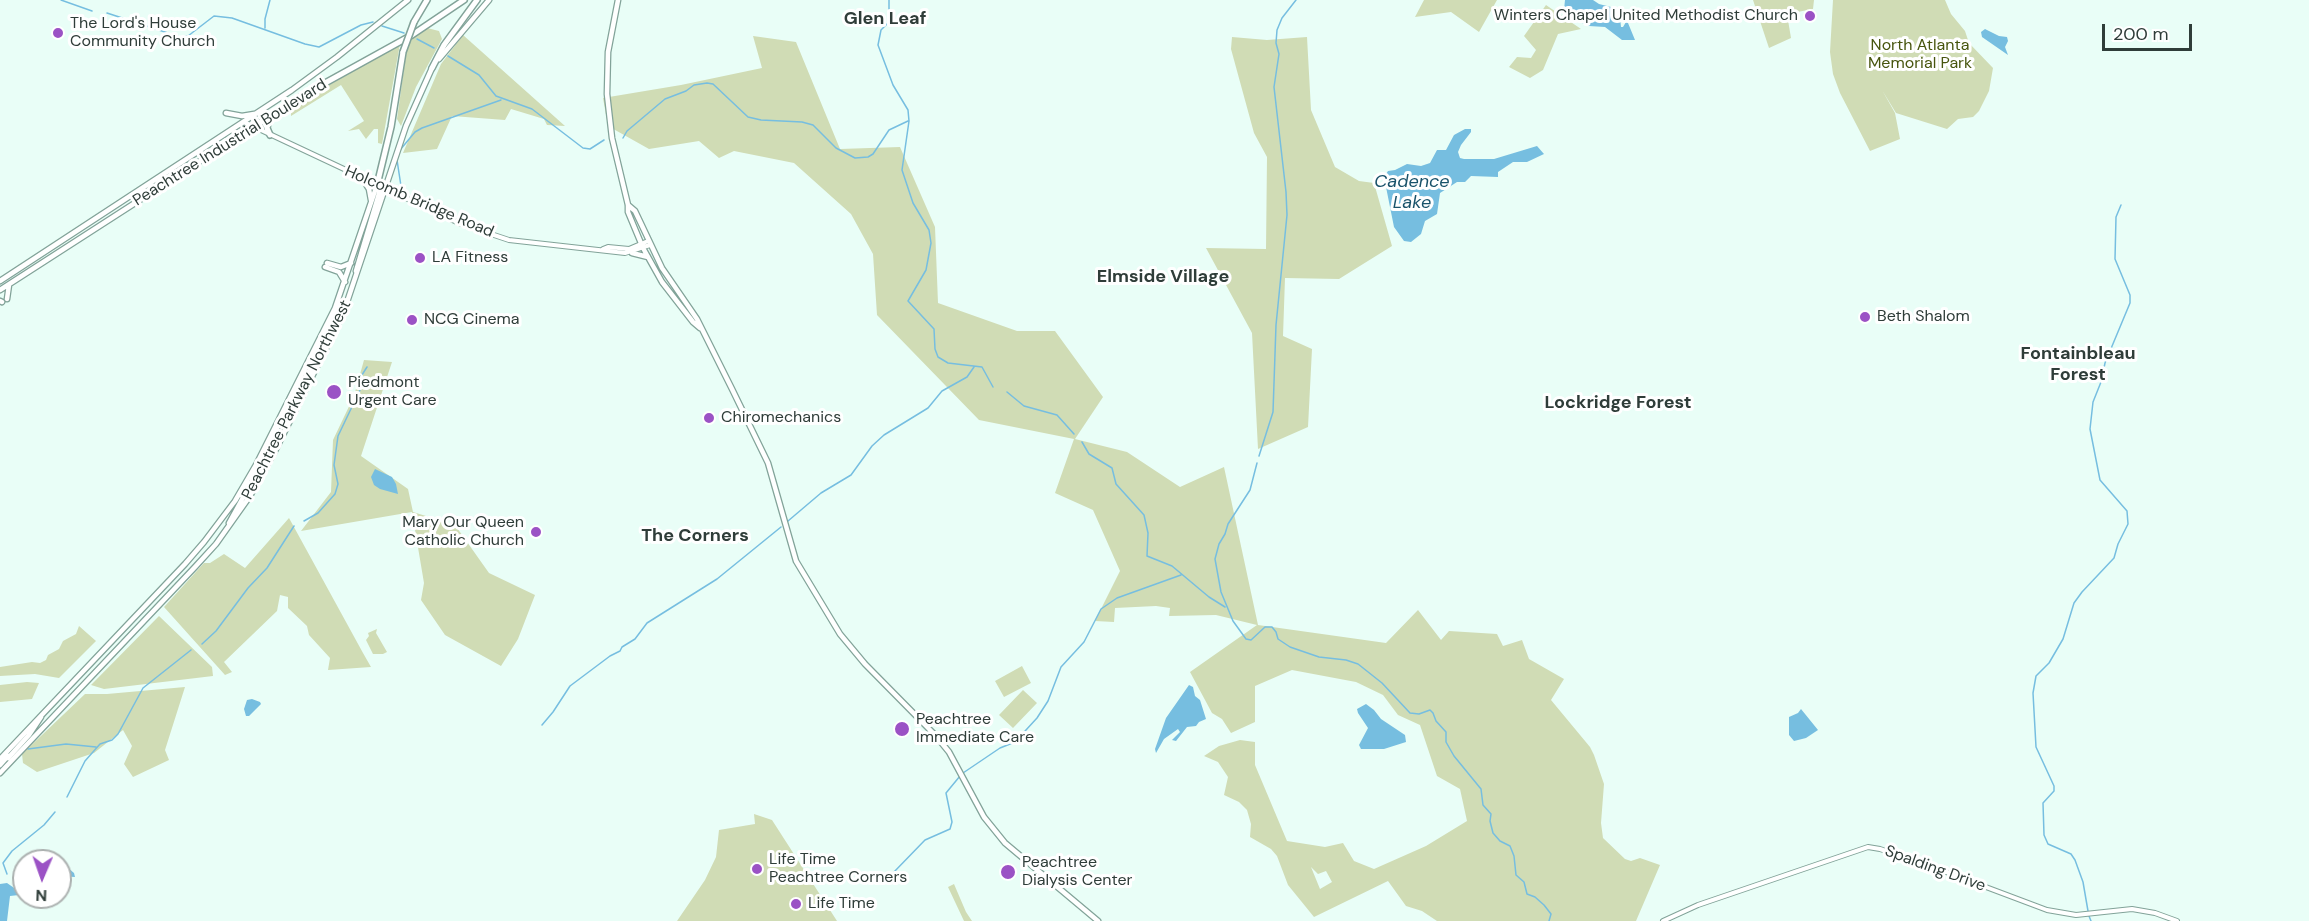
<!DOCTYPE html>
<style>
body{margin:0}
#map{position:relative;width:2309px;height:921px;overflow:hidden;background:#e9fef7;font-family:"DM Sans",sans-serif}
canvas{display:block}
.north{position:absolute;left:12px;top:849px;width:60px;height:60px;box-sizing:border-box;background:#fff;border:2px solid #acb1b0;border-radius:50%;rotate:182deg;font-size:16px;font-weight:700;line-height:24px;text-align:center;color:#2f3d39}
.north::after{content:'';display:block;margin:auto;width:21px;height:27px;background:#9b52c5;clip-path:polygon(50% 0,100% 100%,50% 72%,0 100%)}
.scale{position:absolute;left:2102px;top:24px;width:90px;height:27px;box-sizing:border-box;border:3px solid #2f3d39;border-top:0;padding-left:8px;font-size:18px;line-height:21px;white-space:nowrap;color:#2f3d39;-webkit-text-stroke:4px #fff;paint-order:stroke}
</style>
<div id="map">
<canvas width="2309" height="921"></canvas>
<div class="north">N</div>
<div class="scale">200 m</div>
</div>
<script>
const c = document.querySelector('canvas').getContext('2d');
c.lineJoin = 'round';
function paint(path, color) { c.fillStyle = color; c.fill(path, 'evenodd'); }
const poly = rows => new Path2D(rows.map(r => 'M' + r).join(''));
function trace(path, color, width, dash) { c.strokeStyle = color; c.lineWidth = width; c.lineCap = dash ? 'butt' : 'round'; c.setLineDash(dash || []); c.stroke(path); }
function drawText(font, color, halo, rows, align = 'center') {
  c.font = font + ' "DM Sans",sans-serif'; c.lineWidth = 6; c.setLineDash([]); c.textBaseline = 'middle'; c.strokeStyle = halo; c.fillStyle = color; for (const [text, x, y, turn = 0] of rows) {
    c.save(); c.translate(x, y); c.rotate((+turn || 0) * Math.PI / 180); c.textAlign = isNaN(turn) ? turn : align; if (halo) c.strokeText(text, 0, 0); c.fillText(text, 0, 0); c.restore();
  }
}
paint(poly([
 [1424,0,1497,0,1479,32,1451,12,1415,17],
 [1753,0,1814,0,1813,9,1787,14,1791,38,1769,48],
 [1833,0,1945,0,1951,14,1965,31,1969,43,1993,68,1989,91,1979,111,1973,117,1958,119,1947,129,1896,113,1882,90,1895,113,1900,139,1870,151,1840,93,1833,74,1830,52],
 [1546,5,1581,29,1558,34,1543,70,1530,78,1509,67,1517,57,1531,58,1536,50,1524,36],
 [427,28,439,31,442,39,416,87,401,126,397,119,407,47,410,39],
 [463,35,565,126,547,125,544,119,511,109,505,120,452,116,437,149,403,153,441,64],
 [753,36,796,42,840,149,900,147,935,227,938,303,1017,331,1055,331,1103,397,1075,439,1127,452,1180,487,1224,467,1258,625,1386,643,1418,610,1441,640,1449,631,1497,634,1503,646,1522,640,1529,659,1564,679,1551,700,1590,747,1594,755,1604,784,1601,823,1603,838,1625,859,1631,861,1640,858,1660,865,1636,921,1437,921,1422,911,1406,906,1388,881,1314,917,1288,885,1277,856,1271,849,1250,837,1251,824,1247,810,1239,802,1224,795,1228,777,1218,762,1204,756,1219,746,1240,740,1255,742,1255,765,1287,841,1325,847,1343,843,1354,861,1374,869,1426,846,1467,821,1460,789,1437,776,1420,725,1398,715,1383,695,1356,682,1292,670,1255,686,1255,722,1231,733,1222,719,1212,713,1190,672,1257,625,1216,615,1169,616,1170,608,1156,606,1115,608,1114,622,1095,621,1120,571,1093,510,1055,493,1074,439,979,420,877,315,873,254,851,214,794,163,734,151,719,158,699,141,649,149,608,126,603,98,681,85,762,68],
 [1311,867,1318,874,1326,871,1332,882,1320,889],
 [1232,37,1267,40,1307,37,1311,110,1335,167,1359,181,1374,183,1392,246,1339,279,1285,278,1283,336,1312,349,1308,427,1258,449,1252,333,1206,248,1266,249,1267,157,1254,133,1231,49],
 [400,44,382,144,378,143,378,129,374,129,366,139,359,129,348,131,364,121,341,85,291,116,291,113,305,99],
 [364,360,392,362,361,456,408,489,413,512,455,525,489,573,535,595,518,639,501,666,445,635,421,600,424,583,412,512,301,531,331,492,333,440,354,396],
 [289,518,363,653,371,667,328,670,330,658,309,635,307,626,288,608,288,597,280,595,277,611,224,662,232,672,225,675,164,607,204,563,210,563,224,554,245,568],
 [159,616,212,667,213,676,104,689,91,685],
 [79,626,96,641,59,678,35,674,0,676,0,667,32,662,40,663,46,660,48,655,59,649,63,641,76,634],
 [377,629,376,633,387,652,383,654,373,654,366,640,369,636,368,633],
 [1022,666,1031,683,1004,697,995,681],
 [27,682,39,683,32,699,0,702,0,685],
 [185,687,165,750,169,760,133,777,124,764,132,746,123,730,94,753,37,772,23,763,22,754,85,694,107,694],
 [1023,690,1037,703,1013,728,999,715],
 [754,814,772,820,837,921,677,921,705,880,716,857,719,830,755,824],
 [954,884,966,912,972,921,964,921,948,887]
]), '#d0dcb5');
paint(poly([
 [1565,0,1593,0,1599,4,1619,9,1624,13,1620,17,1621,27,1623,27,1626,22,1628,23,1635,40,1622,40,1605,27,1589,26,1571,18,1564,10],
 [1985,29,1999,36,2007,37,2008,41,2005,47,2008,55,1982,37,1981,32],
 [1465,129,1471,129,1471,132,1461,145,1458,152,1460,158,1464,159,1494,159,1537,146,1544,154,1527,162,1513,162,1498,172,1498,177,1471,176,1465,182,1457,182,1440,193,1437,214,1425,221,1421,234,1411,242,1404,241,1394,227,1384,177,1388,171,1395,170,1407,164,1421,166,1430,163,1437,150,1446,150,1454,135],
 [375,469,392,477,396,484,398,494,380,489,374,485,371,477],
 [1189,685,1193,687,1195,696,1200,700,1206,719,1199,722,1196,726,1187,727,1176,741,1172,740,1180,732,1178,729,1164,739,1156,753,1155,749,1166,718],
 [252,699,260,702,261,704,249,716,246,716,244,709,247,700],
 [1366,704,1374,710,1381,719,1405,735,1406,742,1384,749,1361,749,1359,745,1368,728,1358,713,1357,709],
 [1801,709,1818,730,1806,738,1794,741,1789,735,1789,717,1798,713],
 [46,852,55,857,74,873,75,877,60,876,60,861,40,861],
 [7,883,17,890,19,895,10,896,7,921,0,921,0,884]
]), '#76bee0');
trace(poly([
 [61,0,92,11],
 [107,13,180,37,188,36,214,16,232,18,305,44,319,47,361,25,373,22],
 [889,14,889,0],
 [889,22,881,30,878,45,893,85,908,110,909,121,902,170,913,203,929,230,931,243,926,270,908,301,934,329,935,349,938,357,948,363,982,367,993,387],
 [382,26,404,33],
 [265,28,265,19,270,0],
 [417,39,434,48],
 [448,56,479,75,496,96,532,109,583,148,590,149,604,140],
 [623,138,627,131,665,99,686,91,694,85,707,83,713,84,748,117,761,120,802,122,813,125,836,148,855,158,868,157,873,154,889,130,908,121],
 [400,150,415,132,422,128,501,100],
 [397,160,401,186],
 [1007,392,1024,406,1057,415,1074,434],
 [1082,442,1089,454,1112,468,1116,484,1144,515,1148,533,1147,556,1172,566,1209,597,1225,607],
 [1259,456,1273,412,1276,325,1287,215,1286,192,1274,87,1279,54,1276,43,1277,30,1282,18,1296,0],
 [1257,463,1250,490,1228,524,1225,534,1219,544,1215,559,1221,592,1233,621,1246,639,1251,640,1265,627,1272,627,1276,632,1278,639,1290,647,1319,657,1346,660,1358,664,1382,683,1410,713,1419,714,1430,710,1433,713,1436,721,1446,732,1446,742,1454,756,1481,789,1483,805,1491,814,1490,821,1493,833,1500,841,1510,846,1514,856,1516,875,1524,882,1527,894,1535,897,1544,905,1551,914,1549,921],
 [304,521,318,513,335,494,338,484,334,465,338,436,360,390,360,378,367,367],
 [788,521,821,493,851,475,872,446,884,435,928,408,942,391,967,377,974,367],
 [202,644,216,631,248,588,267,568,294,526],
 [542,725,553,712,570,686,610,656,620,651,622,647,635,639,647,623,717,579,781,527],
 [28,749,66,744,96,747],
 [963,773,1000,748,1015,742,1037,718,1048,701,1061,667,1084,642,1101,609,1117,598,1181,575],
 [67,797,85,761,100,744,112,740,118,734,143,688,191,650],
 [893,873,925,840,950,829,952,822,946,793,960,776],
 [7,874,3,863,12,851,44,825,55,812],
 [2088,911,2083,882,2075,860,2071,854,2048,844,2044,835,2043,803,2054,791,2054,786,2036,747,2033,693,2036,676,2049,663,2063,639,2074,603,2082,592,2114,558,2118,544,2128,524,2127,511,2100,480,2090,429,2093,402,2101,382,2105,363,2130,303,2130,295,2115,259,2116,217,2121,205],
 [2089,916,2091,921]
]), '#76bee0', 1.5);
const secondary = poly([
 [244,122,461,224,509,240,625,253,650,245],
 [603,249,608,247,629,249,648,241],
 [1663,921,1698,905,1868,847,1880,849,1938,869,2047,910,2076,915,2132,909,2155,913,2177,921]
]);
const primary = poly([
 [618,0,608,52,607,94,612,138,628,205,628,212,643,248,662,282,693,322,700,328],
 [439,59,489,0],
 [628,205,635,211,662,268,697,319,732,389,768,463,796,561,840,634,865,664,936,736,949,752,984,817,1005,843,1098,921],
 [632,253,648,257]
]);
const trunk = poly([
 [226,113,242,116,254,114],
 [362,178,369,189,371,200],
 [327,263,341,267,351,263],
 [325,267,339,272,345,282],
 [356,271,381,187],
 [0,281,292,90,337,57,408,0],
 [0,290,253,127],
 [7,299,9,285],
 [0,301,2,302],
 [323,347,336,318,338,306],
 [289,418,321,346],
 [257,475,273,443,279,421],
 [229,523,256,474],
 [8,758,29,735,41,717],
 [0,759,185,564,204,542,235,501,256,465,335,308,377,185],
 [0,765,8,756],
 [0,773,195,567,216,544,250,496,276,449,343,314,406,126,432,68]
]);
const motorway = poly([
 [414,22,427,0],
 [432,68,444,45,477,0],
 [269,117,267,128,270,135],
 [253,127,307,93,412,35,464,0],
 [377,185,391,127,403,52]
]);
trace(secondary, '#82a399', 6);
trace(primary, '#82a399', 7);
trace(trunk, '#82a399', 7);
trace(motorway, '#82a399', 8);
trace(secondary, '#fff', 4);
trace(primary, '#fff', 4.5);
trace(trunk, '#fff', 4.5);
trace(motorway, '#fff', 5);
const motorwayBridge = poly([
 [403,52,414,22]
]);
trace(motorwayBridge, '#82a399', 8, []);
trace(motorwayBridge, '#fff', 5);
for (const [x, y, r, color] of [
 [1810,16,6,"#9b52c5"],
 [58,33,6,"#9b52c5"],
 [420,258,6,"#9b52c5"],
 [1865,317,6,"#9b52c5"],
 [412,320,6,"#9b52c5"],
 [334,392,8,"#9b52c5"],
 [709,418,6,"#9b52c5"],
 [536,532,6,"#9b52c5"],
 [902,729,8,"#9b52c5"],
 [757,869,6,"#9b52c5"],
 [1008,872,8,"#9b52c5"],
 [796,904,6,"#9b52c5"]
]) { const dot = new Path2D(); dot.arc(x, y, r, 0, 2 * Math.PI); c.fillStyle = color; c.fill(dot); trace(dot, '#fff', 2); }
drawText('16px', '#2f3d39', '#fff', [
 ["Winters Chapel United Methodist Church",1798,16,"right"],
 ["The Lord's House",70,24],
 ["Community Church",70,42],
 ["LA Fitness",432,258],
 ["Beth Shalom",1877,317],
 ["NCG Cinema",424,320],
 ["Piedmont",348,383],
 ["Urgent Care",348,401],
 ["Chiromechanics",721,418],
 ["Mary Our Queen",524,523,"right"],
 ["Catholic Church",524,541,"right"],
 ["Peachtree",916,720],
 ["Immediate Care",916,738],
 ["Life Time",769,860],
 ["Peachtree Corners",769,878],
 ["Peachtree",1022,863],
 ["Dialysis Center",1022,881],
 ["Life Time",808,904]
], 'left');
drawText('16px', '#47550e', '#fff', [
 ["North Atlanta",1920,46],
 ["Memorial Park",1920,64]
]);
drawText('16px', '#2f3d39', '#fff', [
 ["Peachtree Industrial Boulevard",230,143,-32],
 ["Holcomb Bridge Road",419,202,23],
 ["Peachtree Parkway Northwest",297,400,-63],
 ["Spalding Drive",1935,869,20]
]);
drawText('bold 18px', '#2f3d39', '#fff', [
 ["Glen Leaf",885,19],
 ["Elmside Village",1163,277],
 ["Fontainbleau",2078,354],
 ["Forest",2078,375],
 ["Lockridge Forest",1618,403],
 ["The Corners",695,536]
]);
drawText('italic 18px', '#19526a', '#fff', [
 ["Cadence",1412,182],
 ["Lake",1412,203]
]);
</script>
